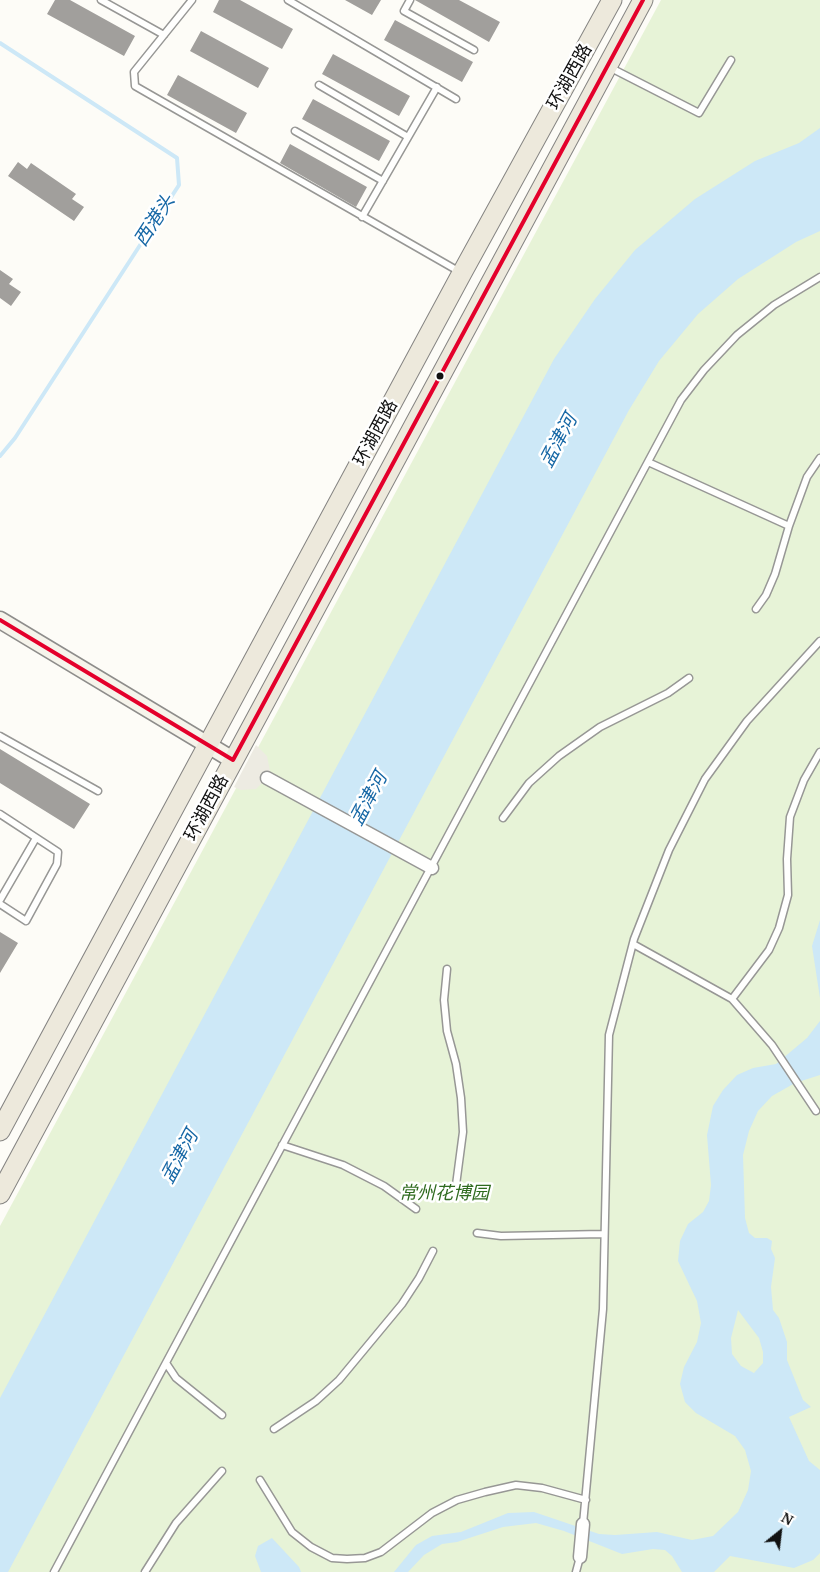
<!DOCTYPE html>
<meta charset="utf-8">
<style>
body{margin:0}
#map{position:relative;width:820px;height:1572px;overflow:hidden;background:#fdfcf7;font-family:"Noto Serif",serif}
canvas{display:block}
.north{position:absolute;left:755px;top:1507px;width:50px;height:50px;-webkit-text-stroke:4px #fff;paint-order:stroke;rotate:29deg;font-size:14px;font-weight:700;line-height:20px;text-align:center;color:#111}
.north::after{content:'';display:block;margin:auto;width:18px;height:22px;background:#111;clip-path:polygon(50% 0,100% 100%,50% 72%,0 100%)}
</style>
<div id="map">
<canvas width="820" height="1572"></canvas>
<div class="north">N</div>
</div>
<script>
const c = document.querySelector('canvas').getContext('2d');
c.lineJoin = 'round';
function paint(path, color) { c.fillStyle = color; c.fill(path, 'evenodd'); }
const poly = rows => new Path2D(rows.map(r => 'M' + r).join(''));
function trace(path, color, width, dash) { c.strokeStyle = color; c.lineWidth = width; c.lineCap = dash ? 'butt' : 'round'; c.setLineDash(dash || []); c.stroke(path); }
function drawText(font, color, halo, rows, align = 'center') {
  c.font = font + ' "Noto Serif","Noto Sans SC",serif'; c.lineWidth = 5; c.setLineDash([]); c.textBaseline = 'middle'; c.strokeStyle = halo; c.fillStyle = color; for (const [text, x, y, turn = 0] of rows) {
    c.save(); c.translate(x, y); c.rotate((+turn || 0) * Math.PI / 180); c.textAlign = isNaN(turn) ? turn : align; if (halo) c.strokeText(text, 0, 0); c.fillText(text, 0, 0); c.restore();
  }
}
paint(poly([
 [661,0,820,0,820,1572,0,1572,0,1226]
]), '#e7f3d7');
paint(poly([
 [256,745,267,756,270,771,267,778,256,789,241,790,234,787]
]), '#edebe2');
paint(poly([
 [820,128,820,231,796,242,738,279,698,314,659,361,629,410,8,1572,0,1572,0,1398,554,359,595,299,635,250,695,199,755,161,799,143],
 [820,920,820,998,812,946],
 [820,1021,820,1075,795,1083,772,1096,758,1111,749,1131,743,1155,745,1218,749,1233,755,1238,767,1238,772,1241,771,1249,775,1258,771,1287,773,1310,779,1318,787,1342,787,1360,803,1400,811,1407,789,1417,809,1461,820,1470,820,1553,813,1560,794,1568,730,1556,714,1572,682,1572,672,1556,665,1550,653,1549,622,1554,564,1531,536,1523,503,1527,457,1542,442,1544,424,1555,408,1572,394,1572,416,1545,432,1536,461,1532,508,1513,534,1512,599,1534,615,1535,657,1532,692,1540,713,1536,738,1512,748,1490,751,1471,745,1450,735,1436,696,1413,685,1402,680,1384,684,1367,697,1342,701,1323,697,1301,678,1261,680,1241,688,1224,703,1212,709,1201,711,1185,707,1135,713,1106,723,1090,737,1075,753,1068,776,1064,807,1038],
 [738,1310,759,1338,763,1352,763,1363,754,1373,741,1366,732,1354,731,1338],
 [272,1538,299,1567,301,1572,261,1572,255,1556,258,1546]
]), '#cde8f7');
trace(poly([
 [0,43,177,158,179,185,15,438,0,456]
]), '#cde8f7', 4);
paint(poly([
 [55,0,70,0,135,36,124,56,47,14],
 [219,0,240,0,293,29,282,49,213,12],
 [345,0,381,0,372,15],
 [415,0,459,0,500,22,489,42],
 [395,20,473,62,462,82,384,40],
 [201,31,269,68,258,88,190,51],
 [333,54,410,96,399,116,322,74],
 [178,75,247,113,236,133,167,95],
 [313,99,390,141,379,161,302,119],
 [290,144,367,187,356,207,280,163],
 [18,162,27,169,31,163,76,194,72,199,84,207,74,221,8,176],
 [0,270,13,279,9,284,21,292,11,306,0,298],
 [0,749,90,804,74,829,0,783],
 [0,932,18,943,0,973]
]), '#a19f9c');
const lane = poly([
 [101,0,164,35],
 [192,0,134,72,135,86,460,272],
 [288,0,456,99],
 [410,0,404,11,474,50],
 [609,67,699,113,731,60],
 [319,85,408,137],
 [295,131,383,181],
 [362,217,437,87],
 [648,462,789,526],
 [756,609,766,595,775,574,789,526,807,477,820,458],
 [0,736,98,791],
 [0,814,58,852,57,864,26,921,0,904],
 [503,818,529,783,559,756,600,727,668,693,689,678],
 [0,900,36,838],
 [633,944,732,999,772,1045,816,1111],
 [447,969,444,1000,447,1031,456,1064,461,1098,463,1132,456,1185],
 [732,999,769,950,779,928,788,895,787,859,790,817,804,780,820,752],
 [282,1145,343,1165,384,1186,416,1209],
 [477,1233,501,1236,603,1234],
 [166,1363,176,1378,222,1415],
 [274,1429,316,1401,339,1380,402,1304,419,1278,433,1251],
 [260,1480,292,1532,311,1547,332,1558,347,1559,365,1558,381,1552,432,1513,457,1500,485,1492,516,1485,542,1488,586,1500],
 [583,1524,603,1309,609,1035,634,939,669,850,705,779,747,721,820,641],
 [54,1572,681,400,704,370,737,335,774,305,820,277],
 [145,1572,176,1523,222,1471],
 [576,1572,580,1557]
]);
const street = poly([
 [267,778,432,868],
 [580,1557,583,1524]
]);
const secondary = poly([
 [0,620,233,760]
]);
const primary = poly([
 [0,1131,462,273,612,0],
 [0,1194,643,0]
]);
trace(lane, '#979795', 9);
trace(street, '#979795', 15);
trace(secondary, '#8e8d8b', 19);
trace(primary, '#858482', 21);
trace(lane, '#fffffe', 6);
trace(street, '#fffffe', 12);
trace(secondary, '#f6f4eb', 16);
trace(primary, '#ede9dc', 19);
trace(poly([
 [0,620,233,760,643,0]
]), '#e4002b', 4);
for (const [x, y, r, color] of [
 [440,376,4.5,"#111"]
]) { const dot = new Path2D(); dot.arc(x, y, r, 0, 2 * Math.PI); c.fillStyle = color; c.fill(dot); trace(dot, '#fff', 2); }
drawText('18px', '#111', '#fff', [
 ["环湖西路",570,77,-61],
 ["环湖西路",376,433,-62],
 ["环湖西路",207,808,-62]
]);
drawText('italic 18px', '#2f6b1f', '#fff', [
 ["常州花博园",444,1194]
]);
drawText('italic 19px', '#1768a6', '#fff', [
 ["西港头",155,221,-57],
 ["孟津河",559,441,-62],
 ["孟津河",369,799,-62],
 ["孟津河",180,1157,-62]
]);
</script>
